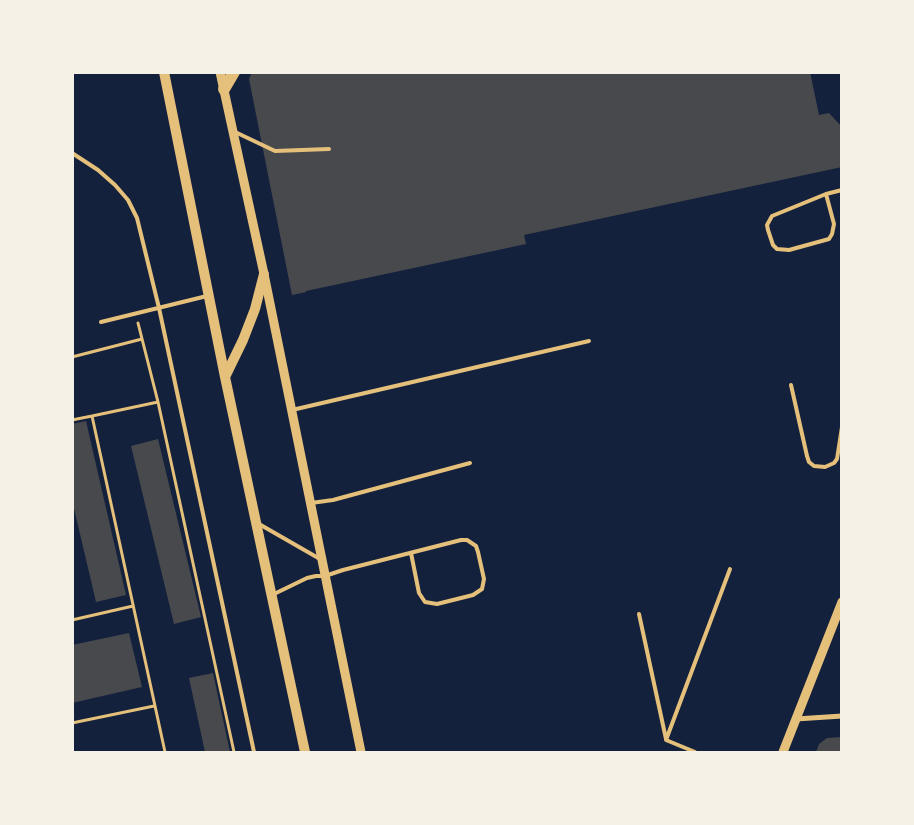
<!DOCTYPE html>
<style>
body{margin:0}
#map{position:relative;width:914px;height:825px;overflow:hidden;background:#14213d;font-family:Manrope,sans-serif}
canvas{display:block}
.frame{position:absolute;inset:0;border:74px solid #f6f1e7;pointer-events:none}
</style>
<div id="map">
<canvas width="914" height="825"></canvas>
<div class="frame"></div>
</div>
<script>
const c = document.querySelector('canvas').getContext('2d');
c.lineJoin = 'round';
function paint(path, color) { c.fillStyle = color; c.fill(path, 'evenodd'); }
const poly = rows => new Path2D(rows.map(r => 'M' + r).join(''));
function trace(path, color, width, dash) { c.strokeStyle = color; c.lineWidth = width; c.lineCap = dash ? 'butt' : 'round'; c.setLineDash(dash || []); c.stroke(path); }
paint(poly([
 [252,72,810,72,819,115,829,113,842,127,842,167,524,235,526,244,306,291,306,292,292,295,249,79],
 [86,421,126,595,96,602,72,500,72,424],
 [158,439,201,617,174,624,131,446],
 [129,633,142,687,72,703,72,645],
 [213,673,230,752,205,752,189,678],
 [842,737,842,752,816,752,819,744,827,738]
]), '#48494c');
trace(poly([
 [138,323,158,402],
 [72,357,142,339],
 [72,420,92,416],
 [72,620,133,606],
 [72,723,154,706],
 [165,752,92,416,158,402,234,752]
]), '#e5c07b', 3);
trace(poly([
 [233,131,275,151,329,149],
 [72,153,98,170,115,185,128,200,137,218,159,308,254,752],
 [826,194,834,224,832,234,829,239,789,250,777,249,773,245,768,230,767,225,772,216,826,194,842,190],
 [101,322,207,296],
 [791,385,807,456,809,462,814,466,825,467,834,463,837,459,842,427],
 [292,410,589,341],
 [311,503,333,500,470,463],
 [259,524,320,559],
 [272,595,307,578,316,576,325,576,343,570,461,540,467,540,476,546,478,552,484,579,482,589,473,595,437,604,425,602,419,593,411,553],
 [639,614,666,739],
 [695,752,666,740,730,569]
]), '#e5c07b', 4);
trace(poly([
 [796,719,842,716]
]), '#e5c07b', 5);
trace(poly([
 [220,72,264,274,361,752],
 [783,752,842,602]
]), '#e5c07b', 9);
trace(poly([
 [164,72,225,377,305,752],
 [225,377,243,340,255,309,264,274]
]), '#e5c07b', 10);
trace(poly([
 [224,89,234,72]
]), '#e5c07b', 12);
</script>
